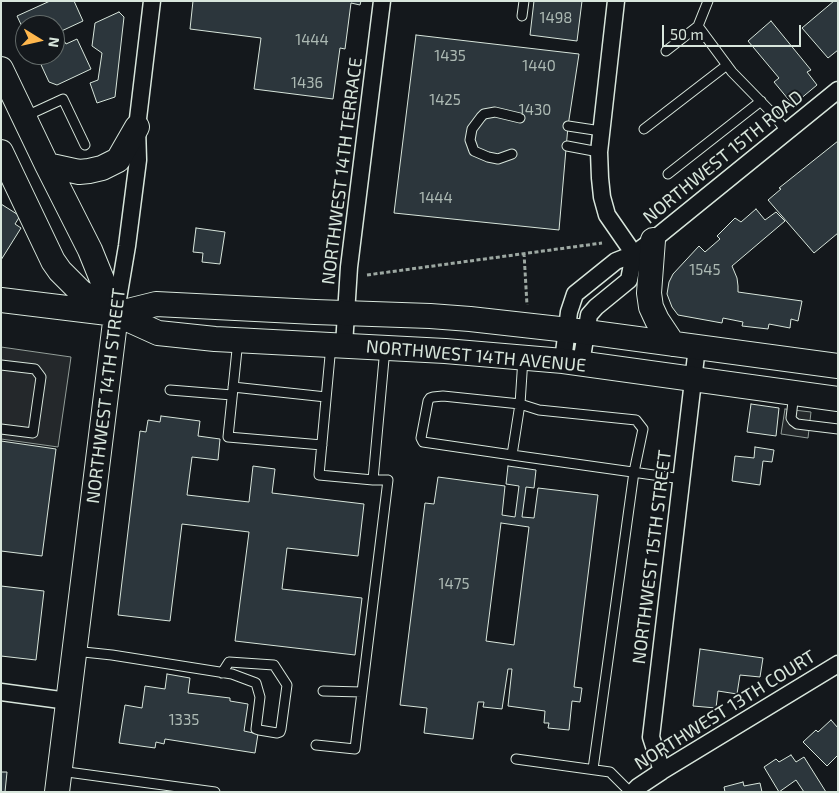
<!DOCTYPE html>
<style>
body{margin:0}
#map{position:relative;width:839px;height:793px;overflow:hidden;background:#14181c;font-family:"Exo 2",sans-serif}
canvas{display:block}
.frame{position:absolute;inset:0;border:2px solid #d8e6dc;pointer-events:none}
.north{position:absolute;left:15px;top:15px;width:50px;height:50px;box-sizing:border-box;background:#14181c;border:1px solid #626a69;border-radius:50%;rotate:99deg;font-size:14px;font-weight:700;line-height:20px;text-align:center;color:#d8e6dc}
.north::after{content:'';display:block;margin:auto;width:18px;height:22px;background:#ffb74d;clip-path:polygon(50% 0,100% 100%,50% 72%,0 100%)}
.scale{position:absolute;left:662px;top:25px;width:139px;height:22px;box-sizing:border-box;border:2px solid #d8e6dc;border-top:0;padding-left:6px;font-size:15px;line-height:18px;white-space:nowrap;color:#d8e6dc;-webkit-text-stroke:4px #14181c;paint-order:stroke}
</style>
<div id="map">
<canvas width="839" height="793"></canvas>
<div class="frame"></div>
<div class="north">N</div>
<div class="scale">50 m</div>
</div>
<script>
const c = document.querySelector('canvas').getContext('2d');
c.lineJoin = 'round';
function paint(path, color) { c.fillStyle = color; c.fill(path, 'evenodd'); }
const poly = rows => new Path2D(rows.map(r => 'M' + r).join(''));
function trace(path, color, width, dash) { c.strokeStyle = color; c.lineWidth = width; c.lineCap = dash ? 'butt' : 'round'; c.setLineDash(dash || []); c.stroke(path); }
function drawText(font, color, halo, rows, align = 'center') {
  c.font = font + ' "Exo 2",sans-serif'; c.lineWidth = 4; c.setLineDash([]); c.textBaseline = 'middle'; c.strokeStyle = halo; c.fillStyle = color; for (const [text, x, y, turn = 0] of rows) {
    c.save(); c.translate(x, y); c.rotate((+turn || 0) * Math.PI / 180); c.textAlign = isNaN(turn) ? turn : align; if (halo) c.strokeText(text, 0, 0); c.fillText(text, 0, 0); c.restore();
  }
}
const parking = poly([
 [1,347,71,357,58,447,1,439,1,347],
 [785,409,811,412,808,438,781,434,785,409]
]);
paint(parking, '#24282b');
trace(parking, '#939e99', 1);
const building = poly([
 [50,1,74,1,83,21,55,34,55,25,25,25,25,33,17,16,50,1],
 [193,1,361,1,360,5,351,3,345,49,340,48,333,99,254,89,261,38,190,29,193,1],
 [534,1,582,1,577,41,530,35,534,1],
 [834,1,838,1,838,50,828,58,802,28,834,1],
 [119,12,124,17,115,97,97,103,90,83,98,80,102,53,92,46,95,23,119,12],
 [771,21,811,70,807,72,817,85,793,105,774,82,779,78,748,41,771,21],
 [416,35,579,54,568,126,559,230,394,213,416,35],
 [63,39,66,44,77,39,91,69,57,85,49,82,37,56,40,55,55,55,55,42,63,39],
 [838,141,838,233,814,253,768,200,781,189,779,188,838,141],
 [1,204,20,216,15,224,21,228,1,260,1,204],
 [756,209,765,220,776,212,785,221,732,266,737,278,738,286,738,292,802,301,798,321,791,319,790,328,769,324,768,329,742,326,743,322,723,318,722,323,678,315,672,307,667,294,669,282,673,274,699,246,705,252,720,239,717,236,735,218,741,222,756,209],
 [196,228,225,232,220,264,202,262,203,253,193,252,196,228],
 [751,404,779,408,776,436,747,432,751,404],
 [161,416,200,421,198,436,220,439,218,460,192,457,187,495,249,502,253,466,275,469,272,493,364,504,358,556,287,548,282,589,362,598,355,655,235,641,249,532,182,524,170,621,118,615,140,431,146,432,148,420,160,422,161,416],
 [1,441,56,449,42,556,1,551,1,441],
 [755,447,774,450,772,462,763,461,760,485,732,481,735,456,754,458,755,447],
 [508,466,536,470,534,488,526,487,522,517,534,518,538,488,598,495,574,687,582,688,580,702,572,701,569,730,548,728,549,723,544,723,545,711,508,706,512,669,508,669,502,709,483,707,484,702,478,702,473,739,424,733,427,708,400,705,425,503,434,504,438,477,505,486,502,515,515,517,519,486,506,484,508,466],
 [501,523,529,527,514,645,486,641,501,523],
 [1,586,44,591,36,660,1,656,1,586],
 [700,649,763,658,760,677,740,675,737,694,718,691,716,708,693,706,700,649],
 [167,674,190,678,188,693,230,698,230,701,248,704,244,731,258,734,255,753,165,739,164,744,156,742,155,748,119,743,125,705,142,708,145,686,165,689,167,674],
 [831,720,838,728,838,755,827,766,803,742,816,730,818,732,831,720],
 [791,755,796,762,804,757,826,792,804,792,796,780,779,792,764,767,776,759,779,762,791,755],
 [1,772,7,772,5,792,1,792,1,772],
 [743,782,744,786,760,783,762,792,725,792,724,787,743,782]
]);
paint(building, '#2c363c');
trace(building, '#d8e6dc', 1);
const lane = poly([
 [708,1,698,26,732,72,773,114,786,131],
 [522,16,524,1],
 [666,51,698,26],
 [24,117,63,99,85,145],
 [568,126,601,131],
 [644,129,727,65],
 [567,146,599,152],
 [512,154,498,159,488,157,474,151,470,140,472,129,481,117,484,114,495,112,520,118],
 [668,174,761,101],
 [238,340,228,437,322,445],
 [331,345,319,475,373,480,385,348],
 [523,358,520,404,539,410,636,420,643,429,634,472,593,769],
 [1,365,35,369,41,377,33,433,1,429],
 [233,387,326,397],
 [170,390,232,395],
 [794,393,791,418,793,421,797,424,838,429],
 [512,455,520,404,443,396,433,397,430,398,428,401,421,438,423,442,512,455,682,479],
 [74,651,112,655,232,674,256,683,260,697,256,729,259,730,277,733,280,732,281,729,287,685,274,665,229,662,222,673],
 [323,691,362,692],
 [316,745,355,749,388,480,373,480],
 [516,759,610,772,630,792],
 [60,771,215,792]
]);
const street = poly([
 [616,1,599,152,600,178,602,197,607,215,634,254],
 [116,311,127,246,138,160,137,127,152,1],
 [344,345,349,267,382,1],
 [563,361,569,312,575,294,616,261,634,254,653,240,838,90],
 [581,363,589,315,596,307,629,280,634,254],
 [1,692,68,701],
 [662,771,651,737,697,347],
 [633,792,638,787,662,771,838,664]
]);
const secondary = poly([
 [1,69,47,165,90,250,116,314,57,792],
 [1,152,53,261,60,271,81,292,110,310],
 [47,165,79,172,89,171,102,168,118,160,137,127],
 [653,240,649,293,651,307,657,320,673,344],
 [1,300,116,314,158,333,215,339,445,351,563,361,838,399],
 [116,314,156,304,315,312,430,316,470,319,586,332,838,366]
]);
trace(lane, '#d8e6dc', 11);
trace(street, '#d8e6dc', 19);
trace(secondary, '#d8e6dc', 26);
trace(poly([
 [524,253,527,305],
 [367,275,602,243]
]), '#9da8a2', 3, [4, 2.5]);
trace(lane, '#14181c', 9);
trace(street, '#14181c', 16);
trace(secondary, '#14181c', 24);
drawText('15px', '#adbab4', null, [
 ["1498",556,18],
 ["1444",312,40],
 ["1435",450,56],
 ["1440",539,66],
 ["1436",307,83],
 ["1425",445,100],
 ["1430",535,110],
 ["1444",436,198],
 ["1545",705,270],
 ["1475",454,584],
 ["1335",184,720]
]);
drawText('18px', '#d8e6dc', '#14181c', [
 ["NORTHWEST 15TH ROAD",723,157,-39],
 ["NORTHWEST 14TH TERRACE",342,171,-83],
 ["NORTHWEST 14TH AVENUE",476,356,5],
 ["NORTHWEST 14TH STREET",106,396,-83],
 ["NORTHWEST 15TH STREET",652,557,-83],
 ["NORTHWEST 13TH COURT",725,710,-32]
]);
</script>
